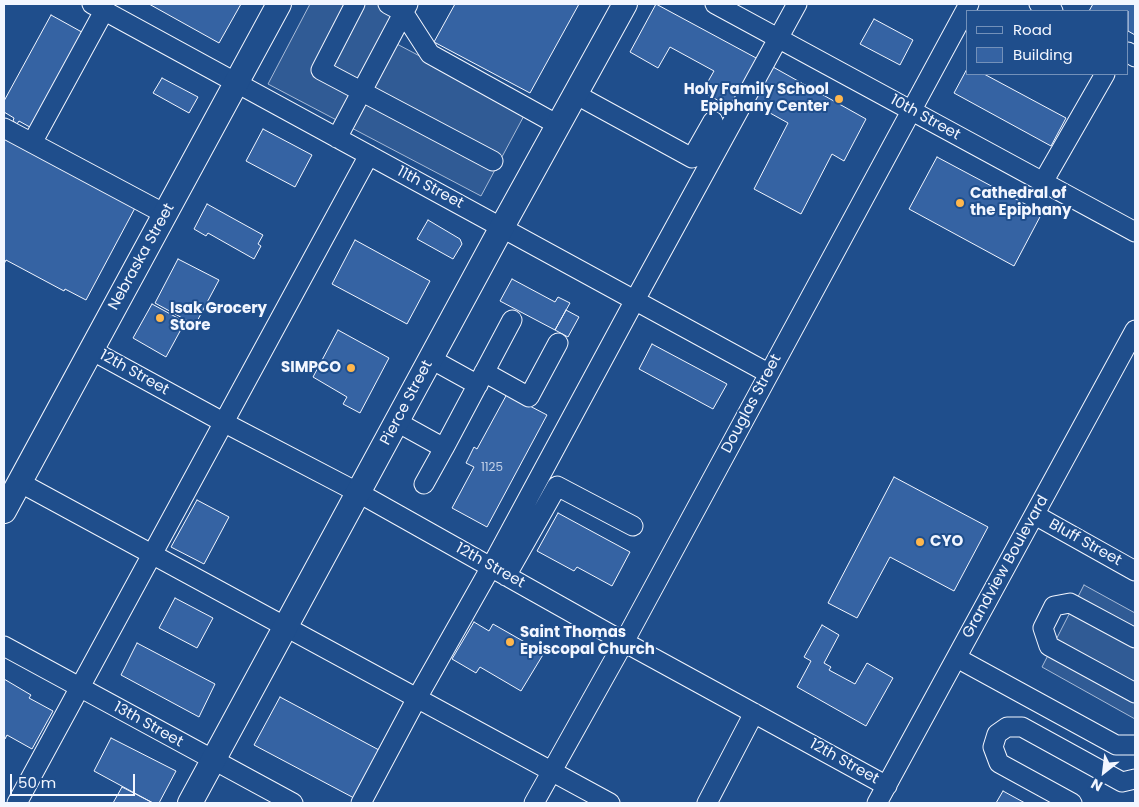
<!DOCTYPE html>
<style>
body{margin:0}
#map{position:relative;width:1139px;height:807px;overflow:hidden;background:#1f4e8c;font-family:Poppins,sans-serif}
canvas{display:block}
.frame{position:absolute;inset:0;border:5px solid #f2f6ff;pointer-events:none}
.legend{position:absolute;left:966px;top:10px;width:162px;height:65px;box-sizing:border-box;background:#1f4e8c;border:1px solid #7391ba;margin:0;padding:6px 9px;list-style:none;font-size:15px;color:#f2f6ff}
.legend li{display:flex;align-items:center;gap:10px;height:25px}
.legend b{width:25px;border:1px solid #7391ba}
.north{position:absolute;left:1079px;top:747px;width:50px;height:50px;-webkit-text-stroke:4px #1f4e8c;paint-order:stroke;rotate:209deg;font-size:14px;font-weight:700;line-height:20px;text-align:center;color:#f2f6ff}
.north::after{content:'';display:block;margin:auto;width:18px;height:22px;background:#f2f6ff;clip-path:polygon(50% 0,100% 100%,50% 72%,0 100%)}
.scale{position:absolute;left:10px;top:774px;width:125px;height:22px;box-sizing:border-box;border:2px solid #f2f6ff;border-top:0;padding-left:6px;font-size:15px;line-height:18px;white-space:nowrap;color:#f2f6ff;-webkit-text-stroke:4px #1f4e8c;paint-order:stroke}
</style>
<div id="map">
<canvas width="1139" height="807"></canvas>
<div class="frame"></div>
<ul class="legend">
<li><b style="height:6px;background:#1f4e8c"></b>Road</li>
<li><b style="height:14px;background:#3563a3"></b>Building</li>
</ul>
<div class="north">N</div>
<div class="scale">50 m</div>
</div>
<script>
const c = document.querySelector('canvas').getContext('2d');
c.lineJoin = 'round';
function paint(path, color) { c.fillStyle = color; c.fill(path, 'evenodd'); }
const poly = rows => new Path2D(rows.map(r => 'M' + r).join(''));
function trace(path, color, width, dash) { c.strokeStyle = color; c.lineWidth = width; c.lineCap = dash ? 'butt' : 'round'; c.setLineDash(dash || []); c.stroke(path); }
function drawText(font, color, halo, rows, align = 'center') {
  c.font = font + ' Poppins,sans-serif'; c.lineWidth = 4; c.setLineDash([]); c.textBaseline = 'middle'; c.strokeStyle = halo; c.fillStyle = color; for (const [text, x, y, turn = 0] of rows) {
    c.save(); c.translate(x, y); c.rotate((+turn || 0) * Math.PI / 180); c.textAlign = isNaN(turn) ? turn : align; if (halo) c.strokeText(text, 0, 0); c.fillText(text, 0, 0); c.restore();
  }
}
const parking = poly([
 [310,4,415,4,395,43,526,112,481,196,268,84,310,4],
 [1084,585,1135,613,1135,719,1042,667,1084,585]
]);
paint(parking, '#305b95');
trace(parking, '#a8bbd7', 1);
const building = poly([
 [149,4,241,4,219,43,149,4],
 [455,4,579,4,530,93,434,42,455,4],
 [656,4,758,59,731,107,702,92,714,71,670,47,658,68,630,52,656,4],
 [1093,4,1135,4,1135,35,1128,31,1128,11,1089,11,1093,4],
 [51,15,89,36,37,131,19,121,17,124,13,121,14,118,4,112,4,101,51,15],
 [874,19,913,40,900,65,860,44,874,19],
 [773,67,866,119,844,161,832,154,801,214,754,189,788,123,752,103,773,67],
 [968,67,968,74,984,74,1066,118,1051,146,954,93,968,67],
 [162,78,198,97,189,113,153,93,162,78],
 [263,129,312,155,295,187,246,161,263,129],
 [4,136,135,208,86,300,65,289,64,291,6,260,4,264,4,136],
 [937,157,1042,213,1014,266,909,209,937,157],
 [207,204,263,235,258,244,261,246,254,259,208,233,206,236,194,229,207,204],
 [428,220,460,239,462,244,453,259,417,239,428,220],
 [355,240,430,281,407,324,332,284,355,240],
 [178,259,219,280,195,325,155,303,178,259],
 [512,279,555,302,558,297,570,303,555,330,500,301,512,279],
 [152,304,185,322,166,357,133,338,152,304],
 [566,310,579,317,568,337,555,330,566,310],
 [338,330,389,358,360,413,343,404,347,397,313,377,338,330],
 [652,344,727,384,713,409,639,369,652,344],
 [507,394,547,415,487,527,452,508,474,467,466,463,474,447,477,449,507,394],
 [894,477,988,527,954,591,890,557,857,618,828,603,894,477],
 [197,500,229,517,204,564,171,547,197,500],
 [558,513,630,552,612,586,577,567,574,571,537,551,558,513],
 [175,598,213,618,197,648,159,628,175,598],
 [474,622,489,631,493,624,544,653,521,691,480,667,476,673,452,659,474,622],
 [822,625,839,635,824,663,831,667,829,670,855,684,867,663,893,678,866,726,797,687,811,661,804,657,822,625],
 [137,643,215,684,199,717,121,675,137,643],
 [4,679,31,695,29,698,53,711,32,749,7,735,5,739,4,738,4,679],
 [280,697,379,750,354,798,254,745,280,697],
 [111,738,176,771,159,803,153,803,94,771,111,738],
 [122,787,153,803,113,803,122,787],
 [1003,791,1025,803,996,803,1003,791]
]);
paint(building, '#3563a3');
trace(building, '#f2f6ff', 1);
const minor = poly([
 [92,4,768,373],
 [355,4,321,70,493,161],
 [388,4,403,12,430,54,558,125],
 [715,4,1135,232],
 [1039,4,1053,11],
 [1128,52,1135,57],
 [575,94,692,158,713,121],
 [4,128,165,214],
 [337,138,408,4],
 [32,143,104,11],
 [1043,182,1105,74],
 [91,350,223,422,359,493,624,642,887,786],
 [431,359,478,385],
 [484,372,529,397,558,343],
 [397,422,444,448,424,484],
 [444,448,512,320],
 [19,482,610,803],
 [1035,515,1135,571],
 [506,576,557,486,633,526],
 [1135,638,1070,603,1054,606,1043,628,1049,646,1135,693],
 [4,646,293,803],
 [957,658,1116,745,1135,745],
 [17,803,369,155],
 [361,803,417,698,491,567,635,300,797,4],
 [534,803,624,642,969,4],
 [707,803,754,713],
 [877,803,1135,330],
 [1072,803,999,763,993,747,997,734,1007,727,1022,727,1122,782,1135,779]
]);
const major = poly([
 [4,511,279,4],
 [190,803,502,227,625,4]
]);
trace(minor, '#f2f6ff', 21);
trace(major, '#f2f6ff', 26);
trace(minor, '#1f4e8c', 19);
trace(major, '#1f4e8c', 24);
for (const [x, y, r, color] of [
 [839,99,5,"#ffb74d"],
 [960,203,5,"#ffb74d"],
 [160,318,5,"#ffb74d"],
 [351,368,5,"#ffb74d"],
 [920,542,5,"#ffb74d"],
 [510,642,5,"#ffb74d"]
]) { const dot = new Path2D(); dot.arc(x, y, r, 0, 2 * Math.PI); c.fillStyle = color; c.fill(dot); trace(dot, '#1f4e8c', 2); }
drawText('12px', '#c3d1e8', null, [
 ["1125",492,468]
]);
drawText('bold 15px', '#f2f6ff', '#1f4e8c', [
 ["Holy Family School",829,90,"right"],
 ["Epiphany Center",829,107,"right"],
 ["Cathedral of",970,194],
 ["the Epiphany",970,211],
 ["Isak Grocery",170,309],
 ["Store",170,326],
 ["SIMPCO",341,368,"right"],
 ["CYO",930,542],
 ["Saint Thomas",520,633],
 ["Episcopal Church",520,650]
], 'left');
drawText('15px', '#f2f6ff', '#1f4e8c', [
 ["10th Street",925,118,29],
 ["11th Street",430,188,28],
 ["Nebraska Street",142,257,-61],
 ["12th Street",134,373,29],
 ["Pierce Street",407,403,-62],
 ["Douglas Street",752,404,-62],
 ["Bluff Street",1085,543,29],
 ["12th Street",490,566,29],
 ["Grandview Boulevard",1006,567,-61],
 ["13th Street",148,725,29],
 ["12th Street",844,762,29]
]);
</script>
